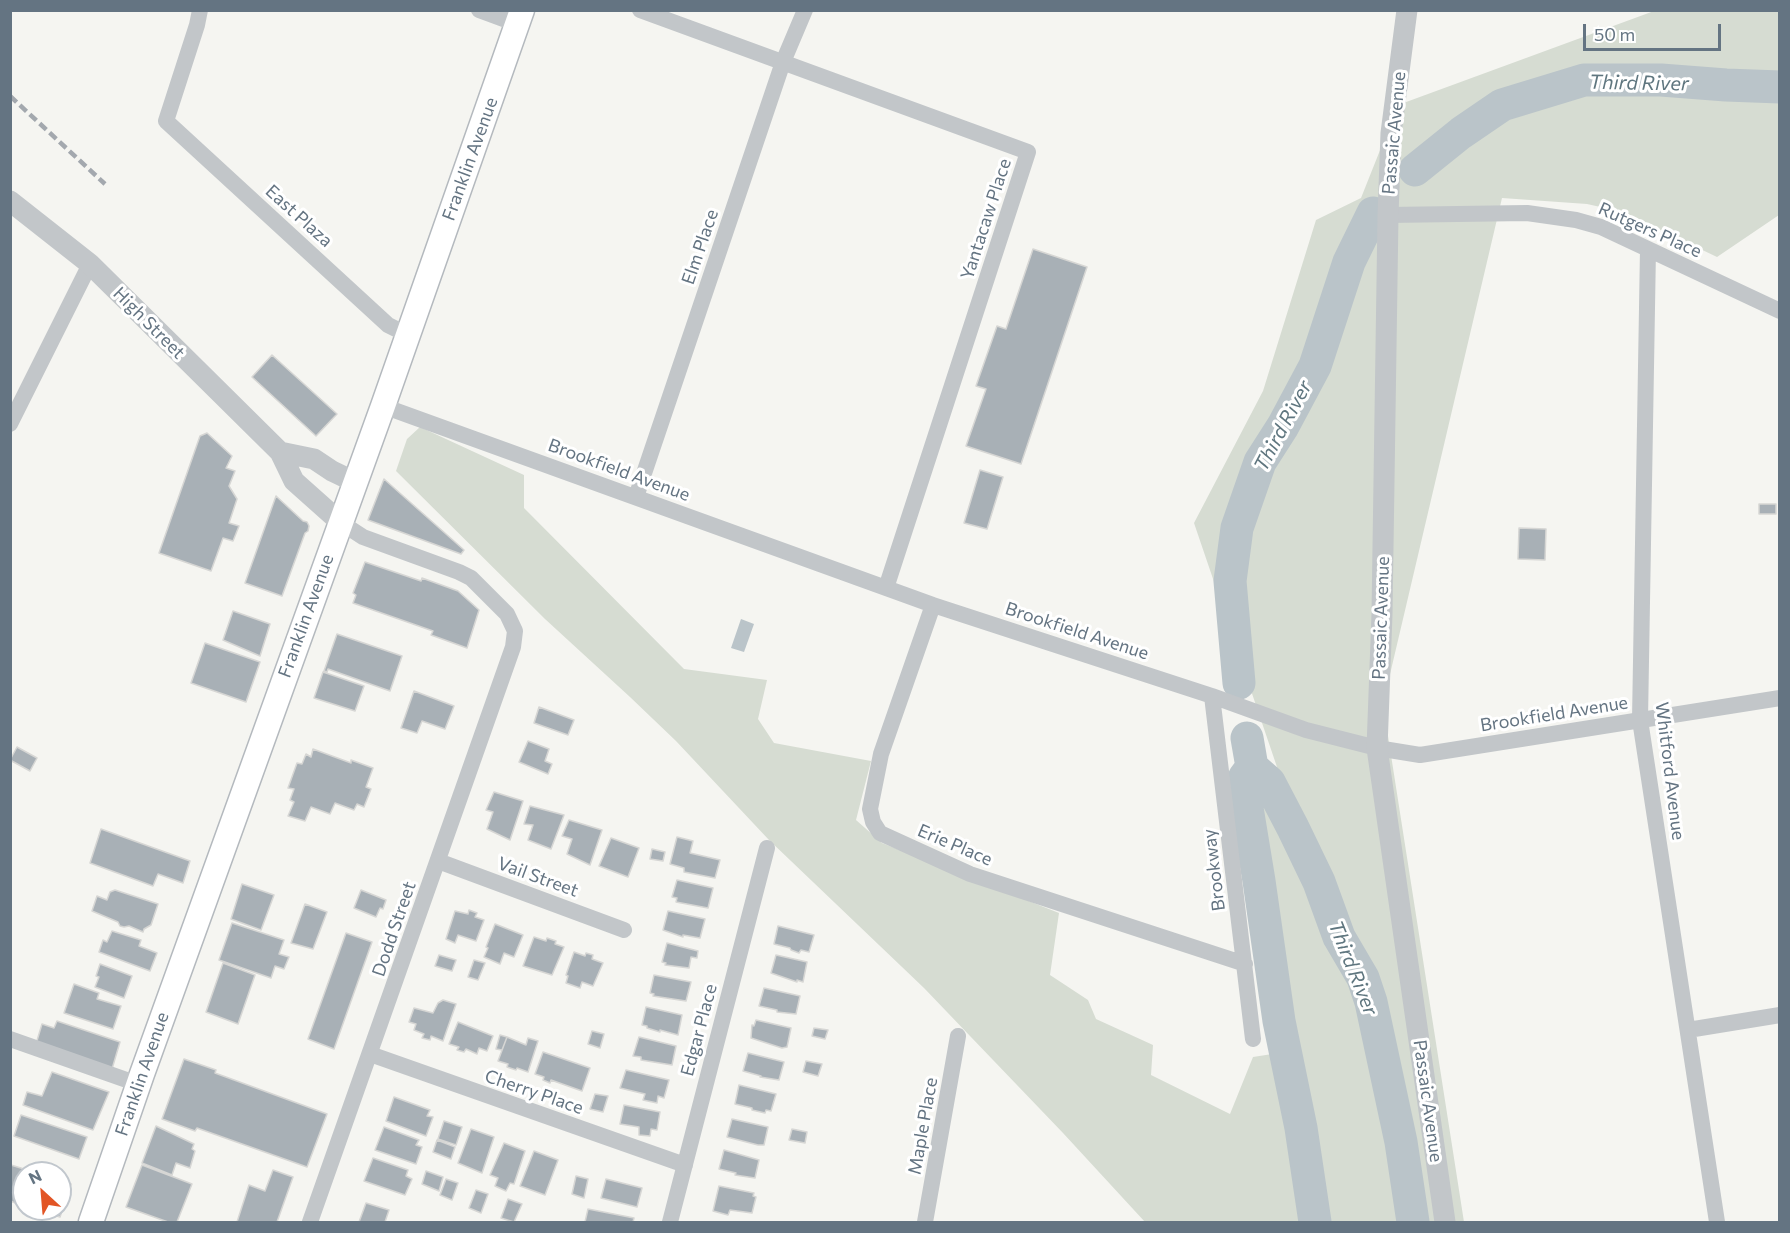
<!DOCTYPE html>
<style>
body{margin:0}
#map{position:relative;width:1790px;height:1233px;overflow:hidden;background:#f5f5f1;font-family:Commissioner,sans-serif}
canvas{display:block}
.frame{position:absolute;inset:0;border:12px solid #647482;pointer-events:none}
.north{position:absolute;left:12px;top:1161px;width:60px;height:60px;box-sizing:border-box;background:#fff;border:2px solid #c1c7cd;border-radius:50%;rotate:334deg;font-size:16px;font-weight:700;line-height:24px;text-align:center;color:#647482}
.north::after{content:'';display:block;margin:auto;width:21px;height:27px;background:#e25525;clip-path:polygon(50% 0,100% 100%,50% 72%,0 100%)}
.scale{position:absolute;left:1583px;top:24px;width:138px;height:27px;box-sizing:border-box;border:3px solid #647482;border-top:0;padding-left:8px;font-size:18px;line-height:21px;white-space:nowrap;color:#647482;-webkit-text-stroke:4px #fff;paint-order:stroke}
</style>
<div id="map">
<canvas width="1790" height="1233"></canvas>
<div class="frame"></div>
<div class="north">N</div>
<div class="scale">50 m</div>
</div>
<script>
const c = document.querySelector('canvas').getContext('2d');
c.lineJoin = 'round';
function paint(path, color) { c.fillStyle = color; c.fill(path, 'evenodd'); }
const poly = rows => new Path2D(rows.map(r => 'M' + r).join(''));
function trace(path, color, width, dash) { c.strokeStyle = color; c.lineWidth = width; c.lineCap = dash ? 'butt' : 'round'; c.setLineDash(dash || []); c.stroke(path); }
function drawText(font, color, halo, rows, align = 'center') {
  c.font = font + ' Commissioner,sans-serif'; c.lineWidth = 6; c.setLineDash([]); c.textBaseline = 'middle'; c.strokeStyle = halo; c.fillStyle = color; for (const [text, x, y, turn = 0] of rows) {
    c.save(); c.translate(x, y); c.rotate((+turn || 0) * Math.PI / 180); c.textAlign = isNaN(turn) ? turn : align; if (halo) c.strokeText(text, 0, 0); c.fillText(text, 0, 0); c.restore();
  }
}
paint(poly([
 [1654,11,1779,11,1779,215,1717,257,1623,212,1587,204,1502,198,1383,704,1464,1222,1321,1222,1248,808,1246,781,1248,775,1277,767,1194,523,1263,391,1316,220,1361,198,1398,105],
 [420,427,524,475,524,508,684,669,767,680,758,719,774,743,871,761,856,820,882,843,1059,913,1050,975,1088,1000,1096,1019,1153,1045,1151,1075,1230,1114,1253,1057,1285,1052,1301,1128,1315,1222,1145,1222,1063,1133,924,988,769,840,676,741,630,697,545,619,396,471,407,439]
]), '#d6dcd2');
paint(poly([
 [741,619,754,624,744,652,731,648]
]), '#bac4c9');
trace(poly([
 [1415,170,1461,133,1502,105,1584,80,1661,80,1726,85,1780,87],
 [1239,683,1230,581,1237,528,1260,462,1283,426,1315,366,1349,262,1373,213],
 [1247,738,1252,767,1269,782,1293,828,1319,882,1339,937,1363,978,1371,1002,1401,1142,1413,1222],
 [1252,767,1244,778,1247,808,1259,881,1279,1021,1301,1128,1315,1222]
]), '#bac4c9', 33);
const building = poly([
 [1033,249,1087,267,1021,464,966,446,986,389,976,386,997,326,1006,329,1033,249],
 [272,355,337,414,316,436,252,377,272,355],
 [207,433,232,456,226,468,235,471,229,486,237,499,229,523,239,526,233,541,223,538,211,571,159,553,200,436,207,433],
 [980,470,1003,477,987,529,964,523,980,470],
 [384,479,464,550,461,554,368,520,384,479],
 [276,496,303,521,307,522,309,526,308,531,305,533,282,596,245,583,276,496],
 [1759,504,1776,504,1776,514,1759,514,1759,504],
 [1519,528,1546,529,1545,560,1518,559,1519,528],
 [365,562,421,581,422,578,458,591,479,610,467,648,431,635,433,631,353,603,356,595,353,593,365,562],
 [233,611,270,624,260,656,223,640,233,611],
 [337,634,402,656,390,691,328,669,327,672,324,671,337,634],
 [205,643,260,662,246,702,191,683,205,643],
 [323,672,364,686,355,711,314,698,323,672],
 [414,691,454,706,445,729,422,721,417,733,401,728,414,691],
 [539,707,574,720,568,735,534,723,539,707],
 [528,741,549,749,545,761,552,764,548,774,519,762,528,741],
 [17,747,37,758,30,771,10,760,17,747],
 [313,749,351,763,351,760,373,768,366,787,371,789,364,807,357,804,354,810,335,803,330,814,311,807,305,821,288,816,294,802,290,800,294,789,288,788,297,763,302,764,306,754,311,757,313,749],
 [494,792,523,801,510,840,487,829,493,812,486,810,494,792],
 [530,806,564,815,551,849,528,840,533,825,524,824,530,806],
 [569,820,602,830,590,865,567,854,572,839,562,836,569,820],
 [101,829,190,861,183,883,158,874,153,886,90,863,101,829],
 [677,837,693,841,690,853,720,860,715,878,684,872,684,868,670,864,677,837],
 [611,838,639,848,628,877,599,866,611,838],
 [652,849,665,852,663,861,650,859,652,849],
 [677,880,713,888,708,908,676,902,677,898,672,897,677,880],
 [242,884,274,895,261,930,231,919,242,884],
 [115,890,158,904,151,925,144,929,143,932,129,926,124,927,120,926,118,922,92,911,97,896,107,900,110,892,115,890],
 [361,890,386,900,383,909,380,908,376,917,354,908,361,890],
 [305,904,327,912,313,949,291,943,305,904],
 [469,910,477,913,475,917,484,920,476,941,458,935,455,943,446,939,455,911,468,914,469,910],
 [668,911,705,919,700,938,683,935,683,937,663,930,668,911],
 [232,923,284,940,279,954,289,957,284,969,275,966,271,978,219,960,232,923],
 [495,924,523,935,514,957,504,953,500,964,484,957,488,948,486,947,495,924],
 [778,926,814,935,809,952,801,950,799,953,791,950,790,948,774,944,778,926],
 [112,931,141,940,139,946,157,953,150,971,99,952,103,940,107,942,112,931],
 [346,933,372,942,334,1049,308,1039,346,933],
 [534,937,546,941,547,938,556,941,555,944,564,947,552,975,523,966,534,937],
 [667,943,698,951,697,958,691,957,689,968,665,965,666,963,662,962,667,943],
 [574,952,585,956,586,953,593,955,592,959,603,963,593,986,582,982,580,988,566,983,568,976,566,975,574,952],
 [439,955,456,960,452,971,435,966,439,955],
 [776,955,807,962,803,982,797,980,797,982,771,973,776,955],
 [474,960,485,963,478,980,468,977,474,960],
 [223,963,255,975,238,1024,206,1012,223,963],
 [100,964,132,976,124,998,95,987,99,977,96,976,100,964],
 [654,975,691,982,686,1001,653,996,654,994,650,993,654,975],
 [74,984,99,993,97,999,121,1006,113,1029,64,1013,74,984],
 [764,988,800,996,796,1014,777,1012,777,1010,759,1006,764,988],
 [443,1000,456,1004,443,1041,431,1036,430,1040,422,1038,424,1034,414,1030,416,1024,409,1022,414,1008,433,1013,438,1003,443,1000],
 [646,1007,682,1015,678,1035,660,1030,660,1032,647,1028,647,1026,642,1025,646,1007],
 [756,1020,791,1028,787,1047,782,1048,751,1038,752,1025,754,1026,756,1020],
 [57,1021,120,1042,112,1069,36,1044,42,1024,54,1028,57,1021],
 [458,1022,493,1036,487,1051,479,1048,477,1054,466,1049,464,1052,457,1050,459,1047,449,1044,458,1022],
 [814,1028,828,1030,825,1039,812,1036,814,1028],
 [592,1031,604,1034,600,1048,588,1044,592,1031],
 [500,1035,507,1037,502,1050,496,1049,500,1035],
 [507,1037,526,1045,528,1038,538,1041,528,1072,517,1068,516,1070,507,1067,508,1064,498,1061,507,1037],
 [639,1037,676,1046,672,1065,641,1060,641,1057,633,1056,639,1037],
 [543,1052,590,1068,582,1091,551,1080,550,1083,543,1080,544,1077,535,1074,543,1052],
 [748,1053,784,1062,779,1080,760,1077,761,1076,743,1071,748,1053],
 [184,1059,216,1070,215,1073,327,1114,307,1167,197,1128,195,1131,162,1119,184,1059],
 [806,1061,822,1064,818,1076,803,1072,806,1061],
 [626,1070,669,1080,664,1098,658,1096,657,1103,643,1100,645,1094,620,1088,626,1070],
 [52,1072,109,1092,93,1130,23,1105,27,1092,42,1096,52,1072],
 [739,1085,776,1094,771,1111,766,1110,765,1113,752,1110,752,1108,735,1104,739,1085],
 [595,1094,608,1096,603,1112,590,1109,595,1094],
 [394,1097,430,1110,427,1116,433,1117,426,1136,386,1121,394,1097],
 [624,1105,660,1112,657,1130,651,1129,650,1136,639,1135,639,1127,620,1124,624,1105],
 [21,1115,87,1137,79,1159,14,1136,21,1115],
 [732,1119,768,1127,764,1145,758,1145,727,1137,732,1119],
 [444,1121,462,1127,456,1145,438,1139,444,1121],
 [156,1126,194,1144,192,1149,195,1151,190,1168,176,1163,172,1175,142,1163,156,1126],
 [384,1127,419,1140,416,1145,422,1147,416,1164,375,1150,384,1127],
 [471,1129,494,1137,482,1173,458,1163,471,1129],
 [792,1129,807,1132,805,1143,789,1140,792,1129],
 [437,1140,455,1147,451,1159,433,1152,437,1140],
 [504,1143,525,1151,514,1184,510,1183,506,1191,495,1186,498,1178,490,1175,504,1143],
 [724,1150,759,1160,755,1178,735,1175,736,1173,719,1169,724,1150],
 [534,1151,558,1160,545,1195,520,1186,534,1151],
 [373,1158,408,1170,406,1176,412,1179,405,1195,364,1181,373,1158],
 [11,1165,37,1173,24,1173,24,1206,10,1201,11,1165],
 [142,1165,192,1184,177,1222,168,1222,126,1207,142,1165],
 [273,1170,293,1177,277,1222,237,1222,249,1185,265,1191,273,1170],
 [426,1171,443,1177,439,1191,422,1184,426,1171],
 [576,1176,588,1179,584,1198,572,1194,576,1176],
 [446,1179,458,1183,452,1200,440,1195,446,1179],
 [606,1179,642,1188,637,1207,601,1198,606,1179],
 [60,1181,71,1184,60,1217,34,1209,60,1209,60,1181],
 [719,1186,754,1193,753,1196,756,1197,752,1213,730,1210,728,1215,713,1211,719,1186],
 [476,1190,488,1194,481,1213,469,1208,476,1190],
 [508,1199,522,1204,514,1222,501,1218,508,1199],
 [366,1203,389,1210,385,1222,359,1222,366,1203],
 [588,1209,634,1218,633,1222,585,1222,588,1209]
]);
paint(building, '#a8b0b6');
trace(building, '#d6d6d4', 1.5);
const secondary = poly([
 [91,1222,142,1074,383,406,522,10]
]);
trace(secondary, '#b4b9be', 27);
trace(poly([
 [200,10,197,25,166,121,388,325,408,335],
 [479,10,517,24],
 [640,10,1028,152,886,588],
 [1388,215,1527,213,1576,220,1601,227,1780,311],
 [1648,249,1640,720,1717,1222],
 [383,406,933,605,1212,696,1306,730,1377,748,1420,755,1780,698],
 [10,424,90,264],
 [636,497,783,62,805,10],
 [933,605,881,754,870,809,873,822,880,833,970,874,1245,964],
 [1212,696,1253,1039],
 [438,861,624,930],
 [1688,1030,1780,1015],
 [10,1039,138,1084],
 [370,1054,685,1165],
 [310,1222,513,647,515,631,507,614,471,578,459,572,363,537,340,522],
 [670,1222,767,848],
 [925,1222,958,1036]
]), '#c2c6c9', 16);
trace(poly([
 [1407,10,1391,133,1388,215,1382,614,1377,748,1445,1222],
 [10,201,90,264,280,452,294,481,340,522],
 [280,452,314,459,332,471,355,482]
]), '#c2c6c9', 21);
trace(secondary, '#fff', 24);
trace(poly([
 [10,96,105,184]
]), '#a3a8ae', 4.5, [9, 4.5]);
drawText('18px', '#647482', '#fff', [
 ["Passaic Avenue",1394,133,-85],
 ["Franklin Avenue",470,159,-70],
 ["East Plaza",299,216,42],
 ["Yantacaw Place",986,219,-72],
 ["Rutgers Place",1650,230,24],
 ["Elm Place",700,247,-71],
 ["High Street",149,323,45],
 ["Brookfield Avenue",619,470,20],
 ["Franklin Avenue",306,616,-70],
 ["Passaic Avenue",1381,618,-88],
 ["Brookfield Avenue",1077,631,18],
 ["Brookfield Avenue",1554,714,-9],
 ["Whitford Avenue",1670,771,83],
 ["Erie Place",955,845,23],
 ["Brookway",1214,870,-97],
 ["Vail Street",538,877,20],
 ["Dodd Street",394,929,-71],
 ["Edgar Place",699,1030,-75],
 ["Franklin Avenue",142,1074,-71],
 ["Cherry Place",534,1092,19],
 ["Passaic Avenue",1428,1101,82],
 ["Maple Place",923,1126,-80]
]);
drawText('italic 20px', '#5f767f', '#fff', [
 ["Third River",1639,83,1],
 ["Third River",1283,426,-62],
 ["Third River",1353,968,68]
]);
</script>
